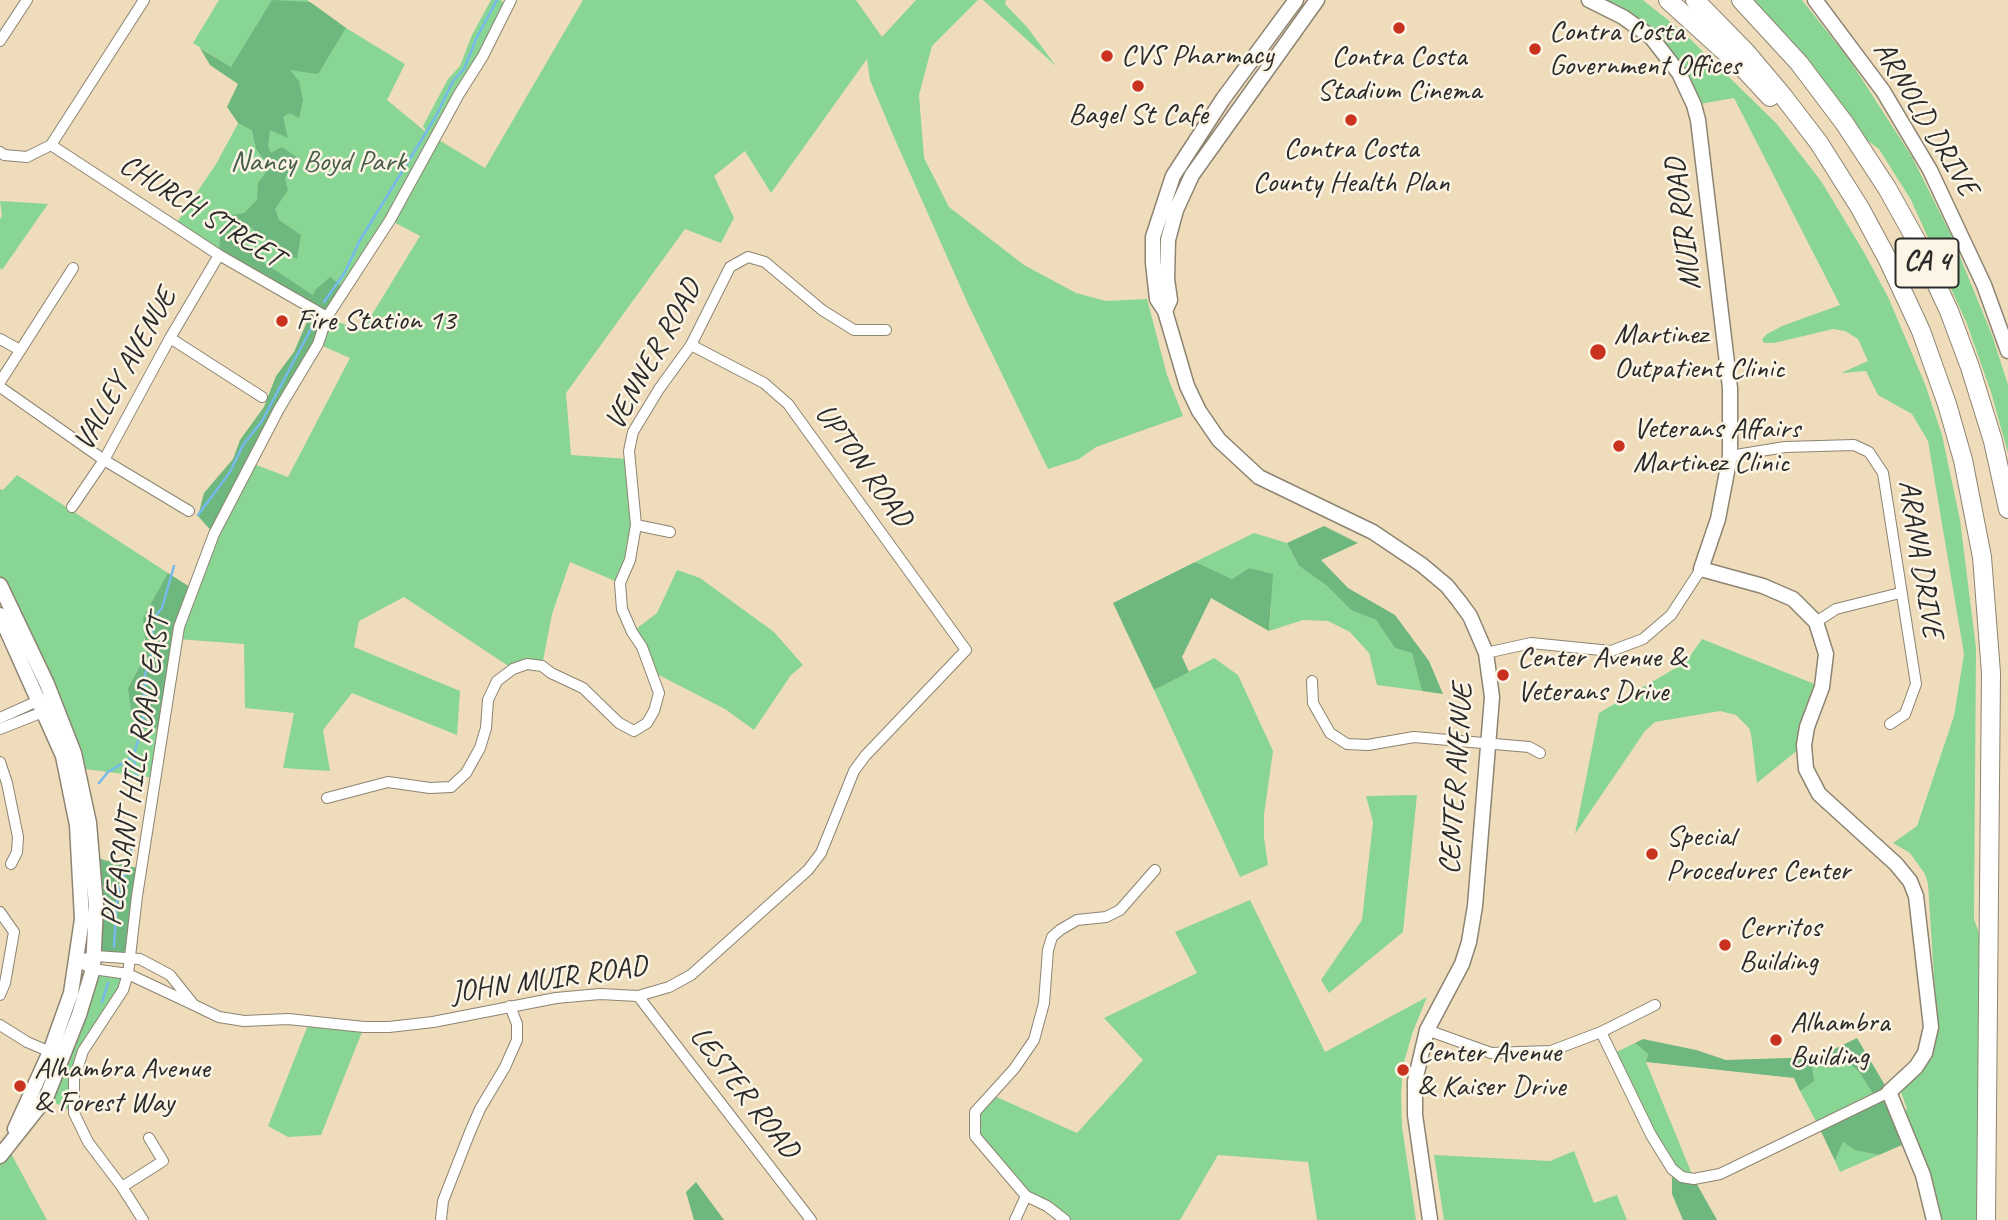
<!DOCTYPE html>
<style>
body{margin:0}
canvas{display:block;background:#efdcba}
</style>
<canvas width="2008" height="1220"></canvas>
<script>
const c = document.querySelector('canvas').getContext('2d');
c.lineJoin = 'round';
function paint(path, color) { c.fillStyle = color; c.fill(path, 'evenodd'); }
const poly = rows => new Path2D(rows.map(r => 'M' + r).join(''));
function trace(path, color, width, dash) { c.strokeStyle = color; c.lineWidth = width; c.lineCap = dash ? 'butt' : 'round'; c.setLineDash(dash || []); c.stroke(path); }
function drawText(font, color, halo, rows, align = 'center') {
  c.font = font + ' Caveat,sans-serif'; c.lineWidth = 5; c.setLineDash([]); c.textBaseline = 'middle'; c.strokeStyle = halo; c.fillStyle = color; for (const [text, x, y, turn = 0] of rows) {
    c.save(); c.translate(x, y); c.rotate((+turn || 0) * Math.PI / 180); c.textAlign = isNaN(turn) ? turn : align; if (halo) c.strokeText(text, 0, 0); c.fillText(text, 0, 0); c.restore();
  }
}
paint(poly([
 [219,0,307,0,346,28,405,64,387,100,427,133,423,126,448,79,460,66,472,35,491,0,501,0,507,8,439,140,485,168,583,0,856,0,882,37,916,0,978,0,932,46,919,95,924,158,949,207,1024,265,1076,293,1106,301,1147,299,1167,375,1183,416,1096,447,1079,459,1048,469,968,304,893,135,870,80,867,59,771,193,745,151,714,176,734,218,721,243,685,229,566,393,571,455,629,459,636,525,620,583,570,562,552,614,542,666,513,669,404,597,359,621,354,647,460,691,457,735,352,693,323,730,330,771,283,768,294,713,245,708,244,644,177,639,214,534,251,463,288,477,350,358,318,344,327,318,175,225,216,164,259,85,193,43],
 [390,220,420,236,362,331,328,318],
 [983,0,1006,0,1005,4,1027,27,1056,66],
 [1590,0,1643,0,1684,33,1776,123,1821,181,1865,254,1888,297,1925,384,1942,435,1960,520,1976,648,1974,919,1988,959,1986,1220,1934,1220,1899,1117,1907,1109,1901,1092,1914,1077,1936,1008,1928,884,1925,874,1910,853,1893,843,1917,826,1954,716,1964,654,1928,441,1912,414,1878,395,1866,371,1841,373,1868,361,1858,339,1845,331,1833,329,1774,343,1764,343,1762,339,1767,334,1782,326,1840,305,1734,98,1694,105,1666,54],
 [1754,0,1802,0,1849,59,1912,157,1951,235,1992,335,2008,385,2008,453,1991,392,1967,324,1911,200,1879,149,1845,124],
 [0,201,48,204,2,270,0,268,0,219,2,216],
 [17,475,168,573,159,591,144,639,146,654,128,688,163,726,155,778,77,768,0,585,0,489,3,490],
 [1254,533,1287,543,1299,566,1326,585,1351,610,1376,620,1395,648,1412,653,1422,691,1377,685,1369,653,1350,632,1328,621,1303,620,1269,631,1271,607,1249,568,1232,579,1210,570,1195,562],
 [677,570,700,578,774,632,803,665,791,675,754,730,725,709,651,671,632,632,657,613],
 [1702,639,1822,687,1804,745,1757,783,1751,734,1749,728,1736,715,1720,711,1655,722,1645,731,1575,834,1599,713,1686,662],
 [1214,658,1238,675,1273,751,1264,815,1264,837,1268,865,1240,877,1154,690],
 [1417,795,1403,932,1329,993,1321,980,1362,920,1373,822,1366,796],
 [1250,900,1325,1052,1427,997,1412,1034,1403,1066,1401,1095,1402,1127,1416,1220,1317,1220,1308,1162,1218,1155,1180,1220,1065,1220,1026,1196,975,1136,975,1112,990,1094,1077,1133,1143,1060,1104,1018,1197,973,1175,932],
 [93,969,128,974,74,1079,74,1113,46,1098],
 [310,1020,364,1027,321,1135,288,1137,268,1126],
 [1635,1043,1648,1054,1646,1062,1694,1179,1672,1169,1612,1054],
 [1828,1062,1850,1064,1859,1072,1877,1098,1818,1125,1800,1091,1813,1081,1812,1065],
 [1843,1142,1856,1150,1879,1155,1840,1172,1835,1161],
 [7,1146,47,1220,0,1220,0,1156],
 [1574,1151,1594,1203,1617,1195,1627,1220,1444,1220,1434,1155,1550,1161]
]), '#89d694');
paint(poly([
 [272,0,310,2,346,28,318,74,290,70,299,81,303,100,299,118,290,113,283,117,288,138,270,130,268,146,271,153,282,147,301,160,285,178,288,190,275,209,279,220,301,235,297,259,275,248,248,225,242,238,258,259,313,295,315,290,330,277,345,289,214,534,198,516,204,493,233,459,240,440,264,407,276,376,294,352,312,310,219,255,220,236,232,215,244,213,257,200,258,183,267,171,266,162,256,149,252,130,238,123,227,107,238,84,210,65,200,48,231,67],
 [1324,526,1358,543,1321,560,1348,588,1395,615,1429,661,1443,694,1422,691,1412,653,1395,648,1376,620,1351,610,1326,585,1299,566,1287,543],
 [1195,562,1232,579,1249,568,1273,574,1269,631,1211,598,1182,657,1189,672,1154,690,1113,603],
 [168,573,193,589,179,627,163,726,146,730,133,723,128,688,146,654,143,618],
 [92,857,141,869,130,960,95,956],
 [1857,1038,1889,1092,1909,1142,1879,1155,1855,1150,1843,1142,1835,1161,1818,1125,1876,1098,1859,1072,1850,1064,1828,1062,1812,1065,1814,1081,1800,1091,1794,1078,1646,1062,1648,1054,1635,1043,1643,1039,1696,1050,1726,1060,1818,1057],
 [1672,1170,1694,1179,1717,1220,1683,1220,1672,1194],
 [696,1182,724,1220,694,1220,686,1192]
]), '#6eb77e');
trace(poly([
 [324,302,345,272,359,242,436,116,453,81,464,69,477,37,497,0],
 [198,515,230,472,243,445,262,421,314,323],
 [136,779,136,767,133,757,143,725,145,675,153,651,152,620,162,608,174,566],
 [99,783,108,772,133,757],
 [114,947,117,898,124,875,129,870,132,843],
 [102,1002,108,983]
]), '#76baec', 2.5);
const street = poly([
 [0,41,27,0],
 [51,145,219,255,327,317],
 [0,152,4,155,27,157,51,145,144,0],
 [170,338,262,397],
 [0,339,20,350],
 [0,382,73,268],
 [0,387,104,460,189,511],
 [1730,456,1785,447,1854,445,1869,452,1883,473,1916,684,1905,714,1890,724],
 [72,507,104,460,170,338,219,255],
 [636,525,670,532],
 [1816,622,1836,609,1900,593],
 [1486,653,1531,643,1611,651,1643,639,1671,615,1701,569],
 [1312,681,1313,703,1330,733,1347,744,1368,745,1414,737,1529,747,1540,753],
 [0,718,42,699],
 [0,729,48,710],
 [0,762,7,783,18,837,17,852,11,864],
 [327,798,388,782,430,788,451,787,466,773,480,748,486,728,488,700,497,681,513,669,527,664,542,666,551,673,583,688,619,723,634,731,647,723,654,711,659,693,642,647,632,632,622,609,620,583,630,560,636,525,629,451,633,432,659,389,691,345,730,267,748,257,765,262,822,310,854,330,886,330],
 [0,912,14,932,5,983,0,995],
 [95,956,140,959,170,975,194,1005,128,974,93,969,76,961,95,956],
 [638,996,811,1220],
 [194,1005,219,1017,244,1021,288,1019,364,1027,389,1027,433,1022,556,998,600,994,638,996,669,987,691,975,808,870,821,853,854,771,865,756,966,650,788,404,764,383,691,345],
 [0,1025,27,1042,55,1054],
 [1427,1030,1491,1053,1551,1051,1601,1032,1655,1005],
 [1601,1032,1651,1135,1672,1169,1682,1177,1694,1179,1720,1174,1889,1092],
 [122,1187,163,1161,149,1138],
 [143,1220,122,1187,88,1142,74,1113,74,1079,83,1051,123,990,128,974,137,896,179,627,214,534,279,409,318,344,327,317,390,220,459,94,483,56,511,0],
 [441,1220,443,1201,470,1132,480,1109,505,1067,517,1040,517,1024,510,1006],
 [1015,1220,1026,1196],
 [1065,1220,1047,1206,1026,1196,975,1136,975,1112,1014,1069,1034,1040,1044,1003,1048,950,1052,937,1060,930,1077,920,1106,917,1120,910,1155,870]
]);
const secondary = poly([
 [1296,0,1223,99,1173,176,1153,237,1153,263,1157,299,1165,311,1187,386,1199,411,1219,440,1259,477,1373,532,1422,565,1447,586,1459,601,1470,616,1486,653,1492,697,1475,906,1469,942,1462,964,1427,1030,1415,1081,1415,1115,1430,1220],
 [1589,0,1623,17,1651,37,1679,73,1694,105,1698,120,1730,388,1730,456,1718,519,1701,569,1763,586,1793,599,1816,622,1826,654,1822,687,1807,727,1804,745,1806,769,1819,794,1896,864,1910,881,1916,896,1931,1027,1925,1053,1916,1067,1889,1092,1923,1175,1934,1220],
 [1815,0,1883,91,1930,170,1984,285,2008,351],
 [1165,311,1170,300,1167,279,1168,240,1176,210,1192,175,1317,0],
 [0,585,47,684,74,753,89,823,96,906,93,969,79,1015,46,1098,0,1156],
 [0,615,63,756,77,825,82,919,71,993,50,1052,15,1129]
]);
const highway = poly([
 [1668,0,1745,70,1770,97],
 [1695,0,1746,52,1783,96,1819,143,1860,208,1888,260,1921,331,1947,404,1963,460,1982,557,1991,673,1986,1220],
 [1741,0,1799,63,1845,124,1887,188,1916,240,1949,311,1970,367,1993,441,2008,509]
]);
trace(street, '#8d8472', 12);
trace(secondary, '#8d8472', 17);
trace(highway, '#8d8472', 20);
trace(street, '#fff', 10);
trace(secondary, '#fff', 14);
trace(highway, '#fff', 18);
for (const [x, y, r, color] of [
 [1399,28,7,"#c8321e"],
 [1535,49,7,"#c8321e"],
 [1107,56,7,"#c8321e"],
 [1138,86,7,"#c8321e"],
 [1351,120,7,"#c8321e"],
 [282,321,7,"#c8321e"],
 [1598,352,9,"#c8321e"],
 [1619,446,7,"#c8321e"],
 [1503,675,7,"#c8321e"],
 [1652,854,7,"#c8321e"],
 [1725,945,7,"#c8321e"],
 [1776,1040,7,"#c8321e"],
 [1403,1070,7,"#c8321e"],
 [20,1086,7,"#c8321e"]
]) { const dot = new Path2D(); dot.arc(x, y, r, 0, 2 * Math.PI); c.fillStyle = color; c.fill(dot); trace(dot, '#fcf5e5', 2.5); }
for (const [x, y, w] of [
 [1927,263,63]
]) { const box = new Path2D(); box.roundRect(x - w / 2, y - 24.5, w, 49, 5); c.fillStyle = '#fcf5e5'; c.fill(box); trace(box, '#2b2b2b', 2); }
drawText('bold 28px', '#2b2b2b', null, [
 ["CA 4",1927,263]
]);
drawText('30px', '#2b2b2b', '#fcf5e5', [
 ["Contra Costa",1549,32],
 ["Government Offices",1549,66],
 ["CVS Pharmacy",1121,56],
 ["Contra Costa",1399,57,"center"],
 ["Stadium Cinema",1399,91,"center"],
 ["Bagel St Cafe",1138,115,"center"],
 ["Contra Costa",1351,149,"center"],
 ["County Health Plan",1351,183,"center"],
 ["Fire Station 13",296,321],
 ["Martinez",1614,335],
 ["Outpatient Clinic",1614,369],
 ["Veterans Affairs",1633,429],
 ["Martinez Clinic",1633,463],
 ["Center Avenue &",1517,658],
 ["Veterans Drive",1517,692],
 ["Special",1666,837],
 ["Procedures Center",1666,871],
 ["Cerritos",1739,928],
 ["Building",1739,962],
 ["Alhambra",1790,1023],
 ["Building",1790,1057],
 ["Center Avenue",1417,1053],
 ["& Kaiser Drive",1417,1087],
 ["Alhambra Avenue",34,1069],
 ["& Forest Way",34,1103]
], 'left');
drawText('30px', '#2b2b2b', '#fcf5e5', [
 ["ARNOLD DRIVE",1925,119,59],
 ["CHURCH STREET",201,212,32],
 ["MUIR ROAD",1684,224,-97],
 ["VENNER ROAD",654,355,-61],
 ["VALLEY AVENUE",126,370,-61],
 ["UPTON ROAD",863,466,54],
 ["ARANA DRIVE",1920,559,81],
 ["PLEASANT HILL ROAD EAST",136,771,-81],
 ["CENTER AVENUE",1457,779,-86],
 ["JOHN MUIR ROAD",549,980,-8],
 ["LESTER ROAD",744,1093,52]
]);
drawText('30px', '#475e4a', '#fcf5e5', [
 ["Nancy Boyd Park",318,162]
]);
</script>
